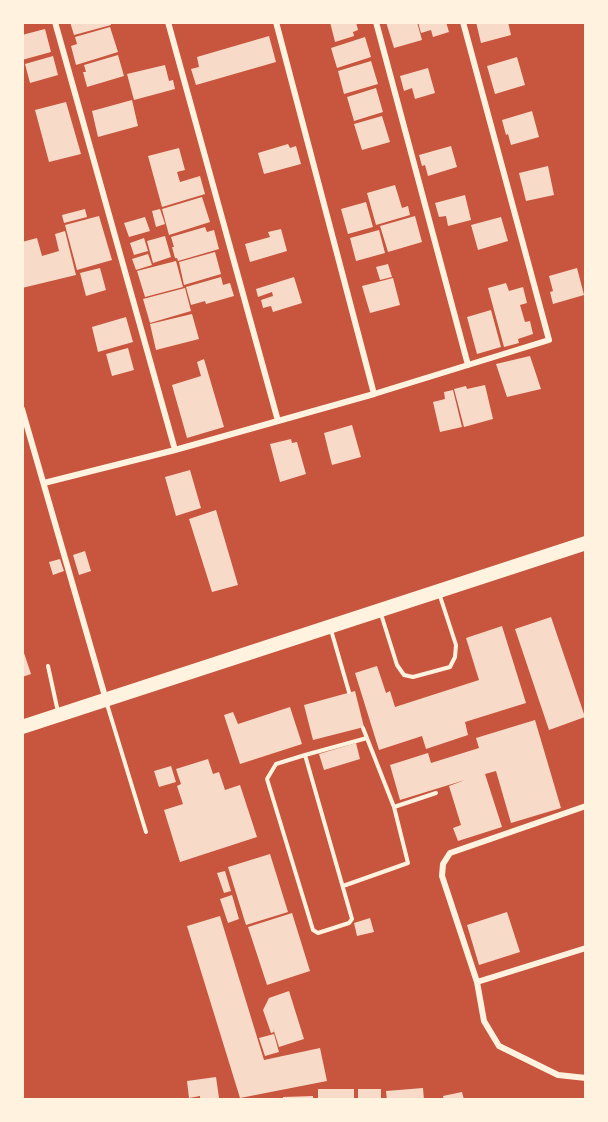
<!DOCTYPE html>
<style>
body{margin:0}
#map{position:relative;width:608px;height:1122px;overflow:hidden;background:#c8553d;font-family:Georgia,serif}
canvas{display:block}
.frame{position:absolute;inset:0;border:24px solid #fff3e0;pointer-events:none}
</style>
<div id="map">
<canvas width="608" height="1122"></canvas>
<div class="frame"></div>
</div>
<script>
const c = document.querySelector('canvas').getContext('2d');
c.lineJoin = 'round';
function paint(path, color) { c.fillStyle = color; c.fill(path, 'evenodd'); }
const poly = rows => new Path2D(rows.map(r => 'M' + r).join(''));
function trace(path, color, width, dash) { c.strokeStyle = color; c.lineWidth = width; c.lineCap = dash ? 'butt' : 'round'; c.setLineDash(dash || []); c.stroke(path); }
paint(poly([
 [70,22,111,22,111,25,74,35],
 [330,22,356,22,358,30,353,32,354,36,335,42],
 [386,22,417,22,422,40,394,48],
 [418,22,446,22,449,32,433,37,431,30,421,33],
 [476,22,508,22,511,35,481,43],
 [110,27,118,52,76,65,71,46,77,44,75,37],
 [45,29,51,52,22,60,22,35],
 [269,36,276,62,196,85,191,69,199,67,197,57],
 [365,37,371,57,337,68,331,48],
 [118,55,124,76,87,87,83,72,86,72,84,65],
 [53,56,58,75,30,83,25,64],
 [517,57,525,85,495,94,487,66],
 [371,61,378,84,344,94,338,71],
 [165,65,169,81,173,80,175,89,134,100,127,74],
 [428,68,435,93,415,99,412,88,404,91,400,76],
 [376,88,383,112,354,121,347,97],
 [132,100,138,126,98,137,92,111],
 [66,102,81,154,49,162,35,110],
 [532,111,539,137,511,145,508,134,506,135,502,120],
 [382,116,390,142,362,150,354,124],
 [288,144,290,148,296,146,301,164,264,174,258,153],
 [451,146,457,167,428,176,425,165,422,166,419,155],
 [179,148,185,170,177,172,180,182,200,176,205,194,162,207,148,156],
 [548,166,554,195,526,201,519,173],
 [395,185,402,208,408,206,410,215,376,225,367,193],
 [465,195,471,220,448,226,446,216,439,217,435,203],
 [202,197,210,222,169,235,162,209],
 [366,202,373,227,348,234,341,209],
 [85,209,87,217,64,223,62,215],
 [160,209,165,224,156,227,152,211],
 [99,216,112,260,77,270,65,225],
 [415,216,422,242,388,252,380,226],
 [145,217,150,231,129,237,124,223],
 [501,217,508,241,478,250,471,225],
 [205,227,207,232,214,230,219,249,178,261,177,258,175,258,172,247,174,247,171,237],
 [281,229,287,251,250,262,245,244,270,237,268,232],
 [379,230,385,253,356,261,350,238],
 [65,231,76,275,22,288,22,242,37,238,42,256,59,251,55,234],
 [165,236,171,257,153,263,147,241],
 [144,238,148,251,134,255,130,243],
 [215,252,221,274,184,285,179,262],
 [148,254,152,265,136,270,132,259],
 [176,261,183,287,145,297,137,271],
 [388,264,392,277,380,280,376,267],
 [100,268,106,290,86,296,80,273],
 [577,268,584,295,553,304,550,292,553,291,549,276],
 [221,277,223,285,230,283,234,296,206,304,205,301,191,305,186,287],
 [294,277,302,303,273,312,271,306,263,308,261,300,273,296,272,292,258,297,256,289],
 [393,278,400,305,370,313,362,286],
 [506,283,509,291,523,287,527,303,520,305,525,322,530,321,533,334,518,339,519,343,504,347,488,288],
 [185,288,191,311,150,323,143,299],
 [491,310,501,347,477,354,467,317],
 [192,314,199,339,156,350,150,324],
 [126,317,133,342,98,352,92,327],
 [128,348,134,370,112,376,106,354],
 [530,356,541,389,507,397,496,364],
 [204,359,224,427,187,438,172,385,201,376,197,362],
 [485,385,493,419,464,427,454,389,466,386,467,389],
 [453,390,462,427,440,432,433,402,445,399,444,392],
 [352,425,361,457,332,465,324,433],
 [291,439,292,443,297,442,306,474,280,482,270,444],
 [190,470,201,508,176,516,165,477],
 [216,510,238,585,212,592,189,519],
 [85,551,91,571,79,575,73,555],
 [60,559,64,571,53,575,49,562],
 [551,617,585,717,549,730,515,629],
 [502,626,526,703,465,722,468,735,426,749,422,736,379,750,355,673,377,666,386,693,390,691,395,707,479,680,466,638],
 [22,647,31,674,22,677],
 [355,691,364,727,313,740,304,705],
 [290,707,302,744,240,764,224,715,233,712,238,724],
 [535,720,561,808,511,823,496,771,485,774,502,827,458,841,453,828,461,825,449,786,465,780,400,800,390,765,428,753,431,763,479,748,476,738],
 [356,743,360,759,324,770,319,754],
 [208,759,213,774,219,772,225,790,240,785,257,837,180,862,164,810,183,804,177,786,181,784,176,769],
 [171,766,176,782,159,787,154,771],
 [270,854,288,912,246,925,228,867],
 [225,871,231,891,224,893,217,873],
 [232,895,239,919,228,923,220,899],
 [507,912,520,952,479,965,467,925],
 [292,913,310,971,267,985,248,927],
 [220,916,264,1060,320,1048,327,1081,240,1098,187,926],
 [370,918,374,932,357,936,354,923],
 [289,991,304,1039,279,1047,273,1028,274,1032,271,1033,263,1010,269,998],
 [274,1034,279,1052,265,1056,259,1038],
 [216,1077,219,1098,200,1100,200,1096,189,1098,187,1081],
 [423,1088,424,1100,387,1100,386,1091],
 [318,1089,354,1089,354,1100,318,1100],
 [358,1089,381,1089,381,1100,358,1100],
 [462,1092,464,1100,444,1100,443,1096],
 [313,1096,313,1100,283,1100,283,1097]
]), '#f7dbc8');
trace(poly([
 [381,614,397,665,404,675,413,677,450,667,455,657,456,645,439,593],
 [331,630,349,692],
 [48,666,58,712],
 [106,701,146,832],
 [305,755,352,919,349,923,318,933,313,930,267,779,276,764,305,755,367,738],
 [394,807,436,793],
 [343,886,408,863,394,807,363,728]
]), '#fff3e0', 4);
trace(poly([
 [55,22,175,450],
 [168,22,278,421],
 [276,22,374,394],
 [376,22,468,365],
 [22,409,106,700],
 [44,483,175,450,374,394,549,340,463,22],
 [586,806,450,853,443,864,442,876,477,982,484,1021,499,1046,558,1075,586,1078],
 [477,982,586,948]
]), '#fff3e0', 6);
trace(poly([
 [22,727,586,543]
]), '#fff3e0', 14);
</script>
